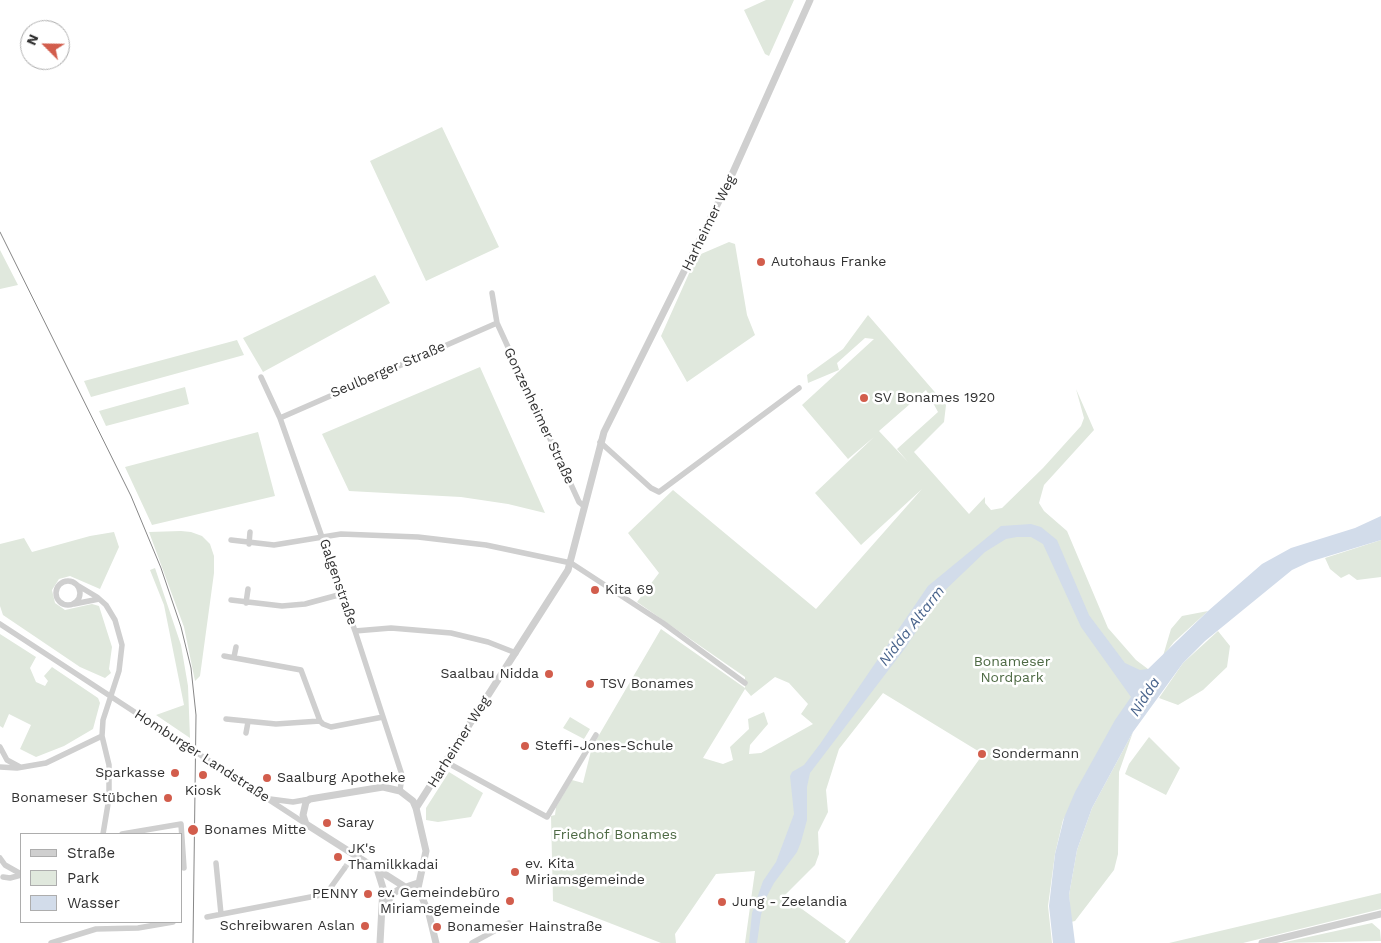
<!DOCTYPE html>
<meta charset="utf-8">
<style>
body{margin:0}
#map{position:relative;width:1381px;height:943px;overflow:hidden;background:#fff;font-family:"Work Sans",sans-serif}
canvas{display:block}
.legend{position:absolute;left:20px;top:833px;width:162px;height:90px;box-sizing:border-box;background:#fff;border:1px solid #adadad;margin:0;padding:6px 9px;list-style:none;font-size:15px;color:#323232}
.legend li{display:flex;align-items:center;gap:10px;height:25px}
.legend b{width:25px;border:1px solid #adadad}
.north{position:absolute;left:20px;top:20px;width:50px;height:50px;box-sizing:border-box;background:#fff;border:1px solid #adadad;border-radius:50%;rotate:293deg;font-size:14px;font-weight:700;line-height:20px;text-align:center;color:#323232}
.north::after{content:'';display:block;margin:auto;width:18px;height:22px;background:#d25d4c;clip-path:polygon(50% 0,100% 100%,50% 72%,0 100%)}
</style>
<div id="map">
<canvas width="1381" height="943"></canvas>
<ul class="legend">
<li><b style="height:6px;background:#cfcfcf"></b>Straße</li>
<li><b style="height:14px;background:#e0e8dd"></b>Park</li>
<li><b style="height:14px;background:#d2dcea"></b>Wasser</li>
</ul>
<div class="north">N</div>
</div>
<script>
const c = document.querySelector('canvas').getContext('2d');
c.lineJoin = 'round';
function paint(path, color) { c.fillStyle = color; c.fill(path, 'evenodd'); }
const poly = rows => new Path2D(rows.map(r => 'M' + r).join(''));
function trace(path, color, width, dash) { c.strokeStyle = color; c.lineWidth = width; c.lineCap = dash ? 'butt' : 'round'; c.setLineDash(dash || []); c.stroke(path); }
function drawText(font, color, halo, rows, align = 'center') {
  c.font = font + ' "Work Sans",sans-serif'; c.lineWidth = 5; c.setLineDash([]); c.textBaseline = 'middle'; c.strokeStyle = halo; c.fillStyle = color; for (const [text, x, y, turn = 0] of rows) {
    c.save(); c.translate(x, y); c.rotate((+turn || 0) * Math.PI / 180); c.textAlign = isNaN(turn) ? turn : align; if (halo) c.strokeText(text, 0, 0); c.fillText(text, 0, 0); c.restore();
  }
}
paint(poly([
 [766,0,794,0,769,56,765,54,744,10],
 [442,127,499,247,426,281,370,161],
 [729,242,735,244,747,315,755,335,687,382,661,336,691,269,701,254],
 [0,250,18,285,0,289],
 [375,275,390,303,263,372,243,338],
 [868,315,946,405,944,422,914,452,969,514,985,497,985,503,991,510,1002,508,1043,468,1081,426,1084,418,1076,389,1094,430,1044,485,1039,503,1044,511,1067,531,1108,628,1136,660,1148,669,1063,820,1055,854,1048,906,1052,943,848,943,983,754,883,693,839,749,826,790,828,812,818,832,819,854,815,865,784,896,846,941,845,943,745,943,755,871,716,874,675,934,676,943,661,943,553,901,551,816,555,815,556,807,572,780,583,783,592,747,661,629,745,688,745,677,637,602,659,573,628,533,673,490,816,609,922,489,861,545,815,493,874,437,848,459,802,405,874,339,865,338,837,363,839,370,808,383,807,375,843,349],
 [926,390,938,412,897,449,908,462,879,431],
 [775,677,789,683,808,704,801,714,813,724,761,753,749,754,750,745,768,724,764,712,748,719,749,729,730,747,733,760,723,764,703,758,745,689,751,696],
 [237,340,244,355,91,397,84,381],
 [480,367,545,513,508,504,461,497,349,491,322,434],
 [185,387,189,404,106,426,99,411],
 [258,432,275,496,152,525,125,467],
 [181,531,191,532,202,536,210,544,214,556,214,573,200,676,195,681,184,627,149,532],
 [114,532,119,547,100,589,70,576,59,579,52,590,55,603,65,610,92,604,99,606,112,647,109,669,111,673,105,678,80,667,3,615,0,606,0,544,24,538,32,552,90,536],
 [1381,540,1381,577,1357,580,1349,574,1341,578,1330,569,1325,558],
 [155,568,181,645,188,686,190,738,156,715,184,705,164,605,150,570],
 [1208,611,1174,642,1163,656,1171,629,1182,616],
 [1218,631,1230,646,1227,667,1203,690,1178,705,1159,698,1183,663],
 [0,634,36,657,30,668,36,682,45,686,48,681,44,676,52,667,98,698,100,703,93,729,64,746,36,757,20,749,31,725,9,714,3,728,0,726],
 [570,717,590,729,584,739,563,728],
 [1133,732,1119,772,1118,854,1114,870,1075,921,1071,922,1069,895,1077,850,1092,808],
 [1149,737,1180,768,1166,795,1125,774,1129,764],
 [449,772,483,793,471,817,438,822,426,820,426,808],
 [1381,893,1381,909,1243,943,1169,943],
 [1372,923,1380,930,1381,941,1281,943]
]), '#e0e8dd');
paint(poly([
 [1381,516,1381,540,1309,562,1292,570,1205,641,1183,663,1133,732,1092,808,1077,850,1069,895,1075,943,1053,943,1049,906,1055,854,1064,818,1075,792,1115,720,1131,697,1081,627,1043,544,1031,537,1017,537,1006,539,985,552,940,595,906,647,810,773,807,787,807,820,801,842,797,852,774,883,766,898,761,915,757,943,749,943,752,913,763,881,776,862,794,814,790,776,792,772,804,765,820,744,928,586,1001,526,1031,524,1041,527,1057,540,1089,615,1125,663,1140,670,1148,669,1208,611,1262,564,1291,548,1355,528]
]), '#d2dcea');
trace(poly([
 [344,869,350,860]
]), '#d6d6d6', 5.5, [5.5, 3]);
trace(poly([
 [492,293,497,323,579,502,584,506],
 [261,377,280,418,355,631,402,775,400,791],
 [280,418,497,323],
 [600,442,651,488,659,492,799,388],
 [231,540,274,545,341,534,418,537,486,545,571,563,663,623,745,683],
 [249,544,250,532],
 '56 593a12 12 0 1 1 24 0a12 12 0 1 1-24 0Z',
 [77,585,97,597,106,605,115,620,122,645,119,671,103,720,102,736,109,765,109,798,103,834],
 [231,600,282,606,305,604,342,594],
 [246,603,248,589],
 [74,604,99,599],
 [0,624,306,824],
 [355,631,391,628,451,633,488,642,516,653],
 [224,656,301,670,320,721],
 [234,657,236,647],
 [226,719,276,724,320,721,323,724,331,727,383,717],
 [246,733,248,722],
 [0,747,7,760,20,767],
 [446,762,547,817,596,735],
 [0,767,17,768,46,763,102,736],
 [270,799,293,802,310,799],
 [122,834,181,824,184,868],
 [0,858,5,865,21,874],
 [216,863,221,914],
 [3,877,10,878,21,875],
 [207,917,326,894,344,869],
 [51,943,96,929,138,928,173,922],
 [472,943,509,923]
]), '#cfcfcf', 5.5);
trace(poly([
 [416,808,568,570,604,432,730,179,810,0],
 [378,872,383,888,380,943],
 [405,887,306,824,303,815,306,802,310,799,383,787,400,791,413,801,416,808,426,851,418,888,429,914,436,943],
 [384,911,392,894,400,889,418,883],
 [1262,943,1381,914]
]), '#cfcfcf', 7);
trace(poly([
 [0,232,131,496,161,568,181,627,191,668,196,715,193,943]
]), '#878787', 1);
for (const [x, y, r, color] of [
 [761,262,5,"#d25d4c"],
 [864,398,5,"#d25d4c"],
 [595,590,5,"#d25d4c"],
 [549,674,5,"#d25d4c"],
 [590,684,5,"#d25d4c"],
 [525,746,5,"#d25d4c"],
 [982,754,5,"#d25d4c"],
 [175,773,5,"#d25d4c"],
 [203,775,5,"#d25d4c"],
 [267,778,5,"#d25d4c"],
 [168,798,5,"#d25d4c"],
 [327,823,5,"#d25d4c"],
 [193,830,6,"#d25d4c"],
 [338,857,5,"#d25d4c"],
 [515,872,5,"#d25d4c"],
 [368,894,5,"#d25d4c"],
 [510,901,5,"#d25d4c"],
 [722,902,5,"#d25d4c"],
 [365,926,5,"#d25d4c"],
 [437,927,5,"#d25d4c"]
]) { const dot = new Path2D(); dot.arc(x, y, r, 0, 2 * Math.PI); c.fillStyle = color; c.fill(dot); trace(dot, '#fff', 2); }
drawText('14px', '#323232', '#fff', [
 ["Harheimer Weg",709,223,-64],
 ["Seulberger Straße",388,370,-23],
 ["Gonzenheimer Straße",539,416,65],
 ["Galgenstraße",338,582,71],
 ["Harheimer Weg",459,742,-58],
 ["Homburger Landstraße",202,756,33]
]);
drawText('14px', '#323232', '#fff', [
 ["Autohaus Franke",771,262],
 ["SV Bonames 1920",874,398],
 ["Kita 69",605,590],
 ["Saalbau Nidda",539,674,"right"],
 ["TSV Bonames",600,684],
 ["Steffi-Jones-Schule",535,746],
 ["Sondermann",992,754],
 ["Sparkasse",165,773,"right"],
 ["Saalburg Apotheke",277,778],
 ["Kiosk",203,791,"center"],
 ["Bonameser Stübchen",158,798,"right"],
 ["Saray",337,823],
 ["Bonames Mitte",204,830],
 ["JK's",348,849],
 ["Thamilkkadai",348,865],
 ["ev. Kita",525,864],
 ["Miriamsgemeinde",525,880],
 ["ev. Gemeindebüro",500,893,"right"],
 ["Miriamsgemeinde",500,909,"right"],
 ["PENNY",358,894,"right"],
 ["Jung - Zeelandia",732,902],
 ["Schreibwaren Aslan",355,926,"right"],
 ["Bonameser Hainstraße",447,927]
], 'left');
drawText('14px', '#4e6a44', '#fff', [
 ["Bonameser",1012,662],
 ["Nordpark",1012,678],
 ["Friedhof Bonames",615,835]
]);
drawText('italic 15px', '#49648c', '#fff', [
 ["Nidda Altarm",912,626,-52],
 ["Nidda",1145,697,-57]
]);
</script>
